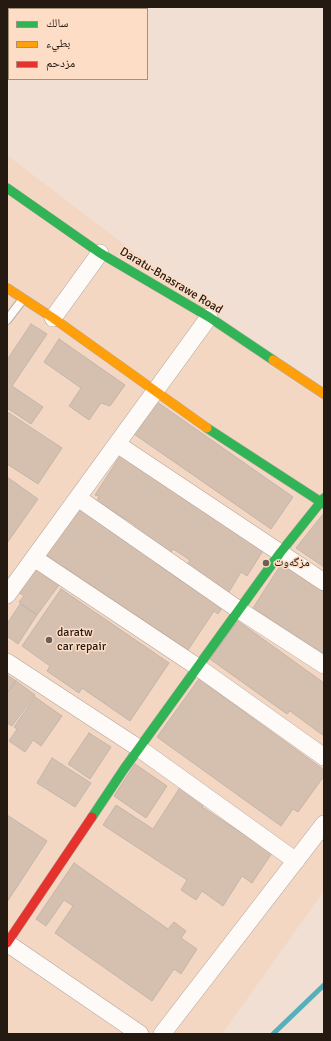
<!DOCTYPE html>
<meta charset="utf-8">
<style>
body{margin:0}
#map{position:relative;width:331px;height:1041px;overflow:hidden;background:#f0dfd2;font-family:Signika,"Noto Naskh Arabic",sans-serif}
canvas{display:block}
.frame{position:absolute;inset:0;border:8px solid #251a12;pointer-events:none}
.legend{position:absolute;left:8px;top:8px;width:140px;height:72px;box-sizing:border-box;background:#fdddc5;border:1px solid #a78f7d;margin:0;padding:5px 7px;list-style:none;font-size:12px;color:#251a12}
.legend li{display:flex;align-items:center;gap:8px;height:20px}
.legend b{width:20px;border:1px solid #a78f7d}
</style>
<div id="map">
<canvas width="331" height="1041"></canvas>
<div class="frame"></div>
<ul class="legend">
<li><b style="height:5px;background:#30b455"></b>سالك</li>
<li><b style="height:5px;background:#ff9f0a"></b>بطيء</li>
<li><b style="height:5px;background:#e5322d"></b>مزدحم</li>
</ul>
</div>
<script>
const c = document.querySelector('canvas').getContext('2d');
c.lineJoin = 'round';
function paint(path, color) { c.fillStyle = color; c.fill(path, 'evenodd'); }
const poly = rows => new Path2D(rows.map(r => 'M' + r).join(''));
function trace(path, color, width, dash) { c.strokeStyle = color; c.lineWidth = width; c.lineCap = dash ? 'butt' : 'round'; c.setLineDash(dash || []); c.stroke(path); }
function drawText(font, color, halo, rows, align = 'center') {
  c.font = font + ' Signika,"Noto Naskh Arabic",sans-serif'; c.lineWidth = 3; c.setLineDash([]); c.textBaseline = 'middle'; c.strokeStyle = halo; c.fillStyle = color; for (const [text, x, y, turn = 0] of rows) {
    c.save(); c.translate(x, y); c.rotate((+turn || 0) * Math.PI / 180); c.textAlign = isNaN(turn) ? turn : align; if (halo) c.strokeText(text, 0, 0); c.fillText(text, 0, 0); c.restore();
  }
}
paint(poly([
 [7,155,324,397,324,891,222,1034,7,1034]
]), '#f4d7c2');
trace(poly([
 [273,1034,324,985]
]), '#56afba', 5);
const building = poly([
 [31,324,47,334,12,386,43,407,31,424,7,408,7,360,31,324],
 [59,339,125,385,110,406,101,403,89,420,69,406,81,388,44,362,59,339],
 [157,402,293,497,271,529,134,434,157,402],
 [9,413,62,448,38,484,7,464,7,415,9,413],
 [122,453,266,546,247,576,241,572,229,592,187,565,190,560,173,549,169,555,131,531,135,525,97,501,99,496,95,495,122,453],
 [7,477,38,499,7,543,7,477],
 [77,505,161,561,158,565,222,608,218,614,214,611,188,650,45,554,77,505],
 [324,513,324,567,296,548,324,513],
 [282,563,324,591,324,654,253,608,282,563],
 [35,568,59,585,37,615,19,602,24,596,18,592,35,568],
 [61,589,169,663,130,721,82,688,79,693,47,671,50,666,22,646,61,589],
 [20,604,37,615,18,644,7,636,7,624,20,604],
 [238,621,324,683,324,736,290,711,287,714,210,659,238,621],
 [7,675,16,681,7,693,7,675],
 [199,679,324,770,324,776,298,812,293,809,281,826,157,737,199,679],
 [16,681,35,695,12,726,7,723,7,693,16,681],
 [35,697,62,716,41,746,33,740,25,752,9,741,17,729,14,727,35,697],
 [89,733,111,747,90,779,68,764,89,733],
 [52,758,91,783,75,807,37,783,52,758],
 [135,764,167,786,146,818,114,796,135,764],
 [181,786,206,802,202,807,272,853,252,883,242,876,223,906,202,891,196,900,181,890,187,880,103,825,116,805,153,829,181,786],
 [7,815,47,841,7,902,7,815],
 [74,863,168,929,174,922,186,931,181,938,197,949,181,974,174,969,152,1001,55,933,73,906,64,900,46,926,36,919,74,863]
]);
paint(building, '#d5c0b0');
trace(building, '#c3b6ac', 1);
const lane = poly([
 [7,320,23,299]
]);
const street = poly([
 [53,318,100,253],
 [117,444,324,582],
 [78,498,239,610,324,665],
 [34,558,199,668,324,757],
 [7,595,209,317],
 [7,662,140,749,296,861],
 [7,943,140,1034],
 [162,1034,324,824]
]);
const fast = poly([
 [7,188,100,253,209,317,273,360],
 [207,428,324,504],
 [92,817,124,769,280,553,324,498]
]);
const slow = poly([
 [7,288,53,318,207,428],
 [273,360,324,394]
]);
const jam = poly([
 [7,943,92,817]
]);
trace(lane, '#b2a59a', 10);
trace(street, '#b2a59a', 18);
trace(fast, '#b2a59a', 10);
trace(slow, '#b2a59a', 10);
trace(jam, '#b2a59a', 10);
trace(lane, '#fdfaf8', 8);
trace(street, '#fdfaf8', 17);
trace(fast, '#30b455', 9);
trace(slow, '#ff9f0a', 9);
trace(jam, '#e5322d', 9);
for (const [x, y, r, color] of [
 [266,563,4,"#6c5f55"],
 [49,640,4,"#6c5f55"]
]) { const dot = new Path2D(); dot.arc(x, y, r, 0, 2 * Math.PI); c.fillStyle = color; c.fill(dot); trace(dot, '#fdddc5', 1.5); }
drawText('12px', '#251a12', '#fdddc5', [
 ["Daratu-Bnasrawe Road",171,281,31]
]);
drawText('12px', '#251a12', '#fdddc5', [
 ["مزگەوت",274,563],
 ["daratw",57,633],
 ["car repair",57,647]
], 'left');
</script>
